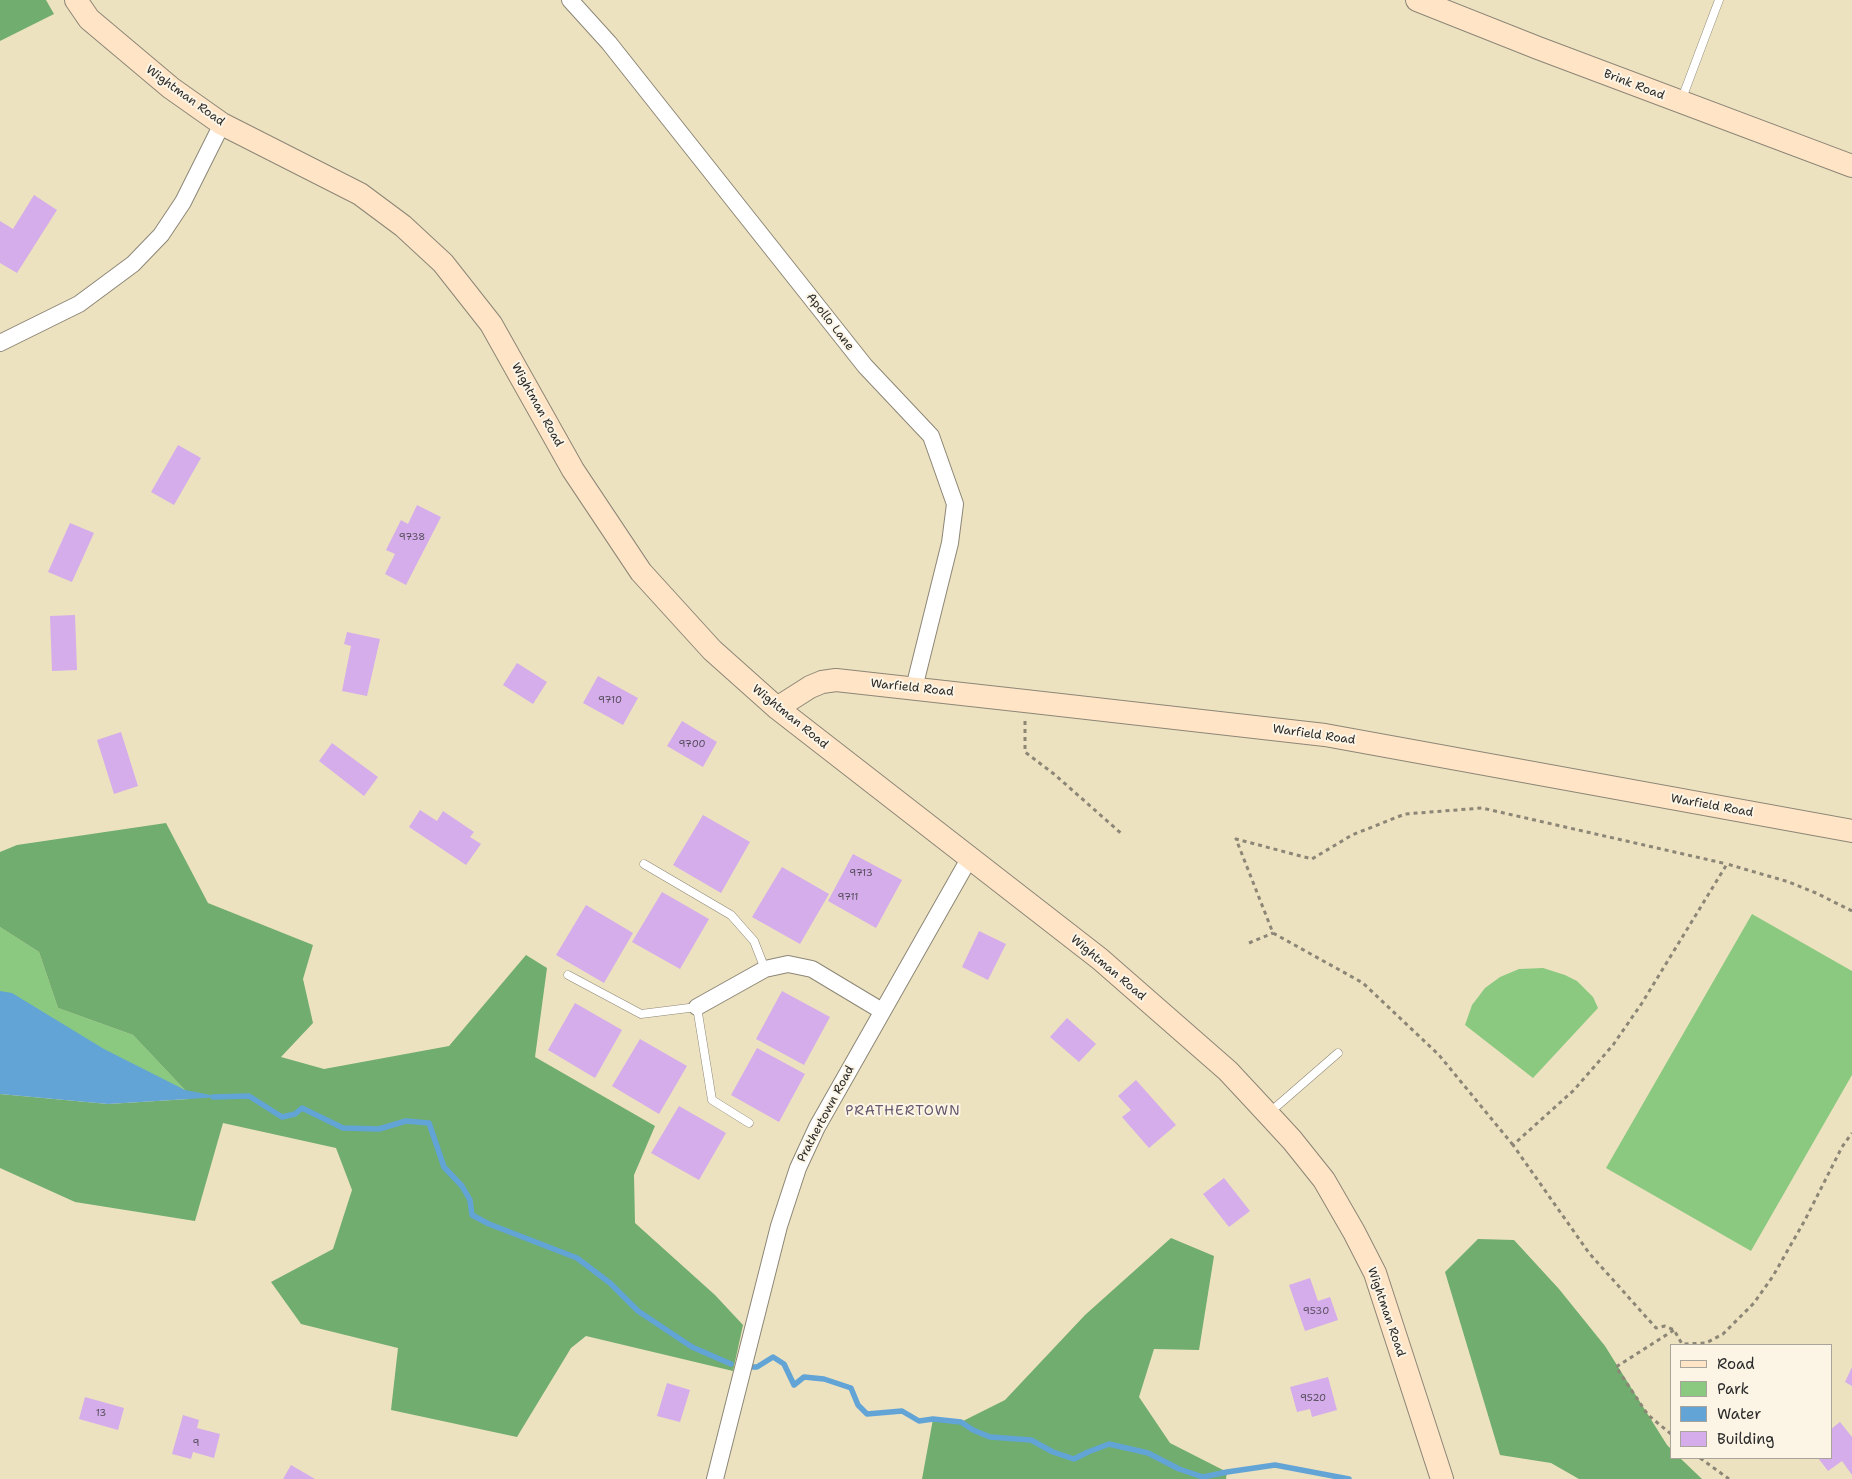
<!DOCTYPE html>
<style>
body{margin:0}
#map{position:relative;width:1852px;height:1479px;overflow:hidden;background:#ede2c0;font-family:"Shantell Sans",sans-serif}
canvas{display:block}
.legend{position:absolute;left:1670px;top:1344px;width:162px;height:115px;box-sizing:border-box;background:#fcf5e5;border:1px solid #a8a49b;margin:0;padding:6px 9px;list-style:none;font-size:15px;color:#2b2b2b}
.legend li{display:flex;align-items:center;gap:10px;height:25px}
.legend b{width:25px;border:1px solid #a8a49b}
</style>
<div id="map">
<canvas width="1852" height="1479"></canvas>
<ul class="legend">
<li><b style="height:6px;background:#ffe4c6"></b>Road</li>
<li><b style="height:14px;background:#8bc980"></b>Park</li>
<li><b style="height:14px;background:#62a4d6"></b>Water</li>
<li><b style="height:14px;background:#d4adea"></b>Building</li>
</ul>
</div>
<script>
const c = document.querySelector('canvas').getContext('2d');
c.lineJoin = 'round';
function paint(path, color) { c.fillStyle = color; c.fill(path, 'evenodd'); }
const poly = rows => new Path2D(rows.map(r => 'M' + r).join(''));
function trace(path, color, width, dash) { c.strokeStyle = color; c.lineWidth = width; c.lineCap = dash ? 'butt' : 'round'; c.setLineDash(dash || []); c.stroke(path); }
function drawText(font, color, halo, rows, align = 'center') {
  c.font = font + ' "Shantell Sans",sans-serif'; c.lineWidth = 4; c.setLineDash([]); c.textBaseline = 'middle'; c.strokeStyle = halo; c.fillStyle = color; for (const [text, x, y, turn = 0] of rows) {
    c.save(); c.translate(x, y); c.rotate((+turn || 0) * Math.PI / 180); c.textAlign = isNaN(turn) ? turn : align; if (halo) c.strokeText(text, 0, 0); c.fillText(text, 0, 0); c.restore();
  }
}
paint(poly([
 [1752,914,1852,971,1852,1075,1751,1251,1606,1168],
 [0,927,39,952,58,1008,133,1035,185,1090,0,1094],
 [1543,968,1565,975,1577,981,1593,997,1598,1008,1533,1078,1465,1025,1472,1005,1485,988,1500,977,1519,969]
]), '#8bc980');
paint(poly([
 [0,0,46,0,54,14,0,41],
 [166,823,208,903,313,945,303,979,313,1023,281,1057,324,1069,449,1046,526,955,547,968,535,1057,655,1126,634,1175,635,1223,715,1295,743,1325,733,1371,586,1336,571,1348,517,1437,391,1410,398,1348,301,1324,271,1282,333,1249,352,1190,336,1148,223,1123,195,1221,75,1202,0,1168,0,1094,108,1104,189,1099,185,1090,133,1035,58,1008,39,952,0,927,0,852,17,845],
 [1171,1238,1214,1256,1199,1350,1154,1349,1139,1397,1170,1443,1227,1472,1226,1479,922,1479,933,1419,961,1422,1005,1400,1085,1315],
 [1478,1239,1514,1240,1559,1289,1605,1346,1667,1445,1671,1449,1671,1458,1680,1458,1702,1479,1579,1479,1551,1463,1500,1455,1445,1272]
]), '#70ad6e');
paint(poly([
 [0,991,12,993,104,1049,185,1090,221,1097,108,1104,0,1094]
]), '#62a4d6');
trace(poly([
 [213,1097,249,1096,282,1117,295,1114,302,1108,343,1128,379,1129,406,1121,429,1123,444,1167,462,1186,470,1200,472,1215,489,1224,577,1258,610,1283,638,1311,692,1347,731,1364],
 [751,1367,757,1367,773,1357,784,1364,794,1385,804,1377,824,1379,851,1388,858,1405,867,1414,902,1411,919,1421,933,1419,961,1422,973,1430,990,1437,1031,1440,1053,1452,1074,1459,1088,1452,1109,1444,1148,1453,1179,1469,1203,1477,1227,1472,1275,1465,1349,1479]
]), '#62a4d6', 5.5);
paint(poly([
 [34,195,57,210,17,273,0,263,0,221,13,229],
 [178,445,201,458,174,505,151,492],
 [417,505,441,517,406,585,385,574,395,554,386,550,401,520,408,524],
 [70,523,94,533,72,582,48,572],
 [75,615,77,670,52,671,50,616],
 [347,632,380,639,367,696,342,691,351,646,344,644],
 [517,663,547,682,533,704,503,685],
 [598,676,638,698,623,725,583,703],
 [682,721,717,742,703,767,667,746],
 [121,732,138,786,114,794,97,740],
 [332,743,378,777,364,796,319,761],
 [420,810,437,821,443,811,474,832,470,837,481,844,466,865,409,827],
 [703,815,750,842,721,893,673,865],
 [853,854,902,880,876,928,828,901],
 [782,867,829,894,800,944,752,917],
 [662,892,709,919,680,969,632,942],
 [586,905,633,933,604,983,556,955],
 [979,931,1006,944,988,980,962,967],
 [782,991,830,1017,804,1065,756,1039],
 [575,1003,622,1030,595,1078,548,1050],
 [1067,1018,1096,1044,1079,1062,1050,1037],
 [640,1039,687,1066,659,1114,612,1086],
 [757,1048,805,1074,779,1122,731,1095],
 [1136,1080,1176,1125,1149,1148,1122,1117,1131,1110,1118,1096],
 [679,1106,726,1133,699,1180,651,1153],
 [1224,1178,1250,1211,1229,1227,1203,1194],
 [1310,1278,1318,1301,1330,1297,1338,1320,1305,1331,1289,1285],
 [1852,1367,1852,1386,1845,1382],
 [1328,1377,1337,1410,1312,1417,1310,1409,1297,1412,1290,1387],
 [667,1383,690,1390,680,1422,657,1416],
 [85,1397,124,1408,118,1430,79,1419],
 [183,1415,199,1420,197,1428,220,1434,214,1458,193,1452,191,1459,172,1454],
 [1840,1422,1852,1437,1852,1475,1842,1461,1828,1471,1818,1458,1831,1458,1831,1429],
 [291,1465,315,1479,283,1479]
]), '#d4adea');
const lane = poly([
 [1681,101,1719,0],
 [644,864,731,915,754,941,765,969],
 [568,975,641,1014,697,1007,712,1100,749,1123],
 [1269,1113,1338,1053]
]);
const street = poly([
 [570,0,609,43,865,366,931,436,955,504,950,543,914,688],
 [0,343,79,304,133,264,161,235,183,202,222,124],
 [697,1007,765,969,788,964,812,969,882,1011],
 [715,1479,779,1226,798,1168,817,1127,969,859]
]);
const secondary = poly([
 [76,0,89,19,171,88,222,124,360,194,403,226,443,263,491,324,573,470,641,572,712,650,777,708,1100,959,1228,1071,1268,1114,1292,1140,1324,1180,1354,1232,1375,1273,1442,1479],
 [1417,0,1538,48,1852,166],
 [777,708,810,687,822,682,836,680,1025,701,1325,735,1852,831]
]);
trace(lane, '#8c8676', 9);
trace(street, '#8c8676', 18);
trace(secondary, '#8c8676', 24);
trace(poly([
 [1025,721,1025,752,1054,774,1123,835],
 [1852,911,1816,893,1789,882,1727,864,1642,1003,1613,1045,1574,1090,1513,1145,1589,1253,1656,1328,1665,1326,1674,1330,1682,1344,1706,1343,1723,1334,1754,1303,1773,1276,1805,1220,1842,1147,1852,1133],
 [1249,943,1273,933],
 [1513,1145,1439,1055,1363,983,1273,933,1236,839,1312,859,1352,835,1405,814,1482,808,1727,864],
 [1671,1434,1648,1415,1616,1367,1674,1330],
 [1700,1458,1729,1479]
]), '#8c8676', 3, [4, 4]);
trace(lane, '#fff', 8);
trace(street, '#fff', 16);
trace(secondary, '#ffe4c6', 22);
drawText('10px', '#554c5b', null, [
 ["9738",412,537],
 ["9710",610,700],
 ["9700",692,744],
 ["9713",861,873],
 ["9711",848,897],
 ["9530",1316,1311],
 ["9520",1313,1398],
 ["13",101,1413],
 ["9",196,1443]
]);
drawText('12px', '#2b2b2b', '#fcf5e5', [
 ["Brink Road",1634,85,21],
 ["Wightman Road",185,96,36],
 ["Apollo Lane",830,322,52],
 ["Wightman Road",537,405,61],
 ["Warfield Road",912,688,6],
 ["Wightman Road",790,717,39],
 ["Warfield Road",1314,735,8],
 ["Warfield Road",1712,806,10],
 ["Wightman Road",1108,968,40],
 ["Prathertown Road",826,1114,-62],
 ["Wightman Road",1386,1312,71]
]);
c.letterSpacing = '1px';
drawText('14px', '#66586e', '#fcf5e5', [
 ["PRATHERTOWN",903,1111]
]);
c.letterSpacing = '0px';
</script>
